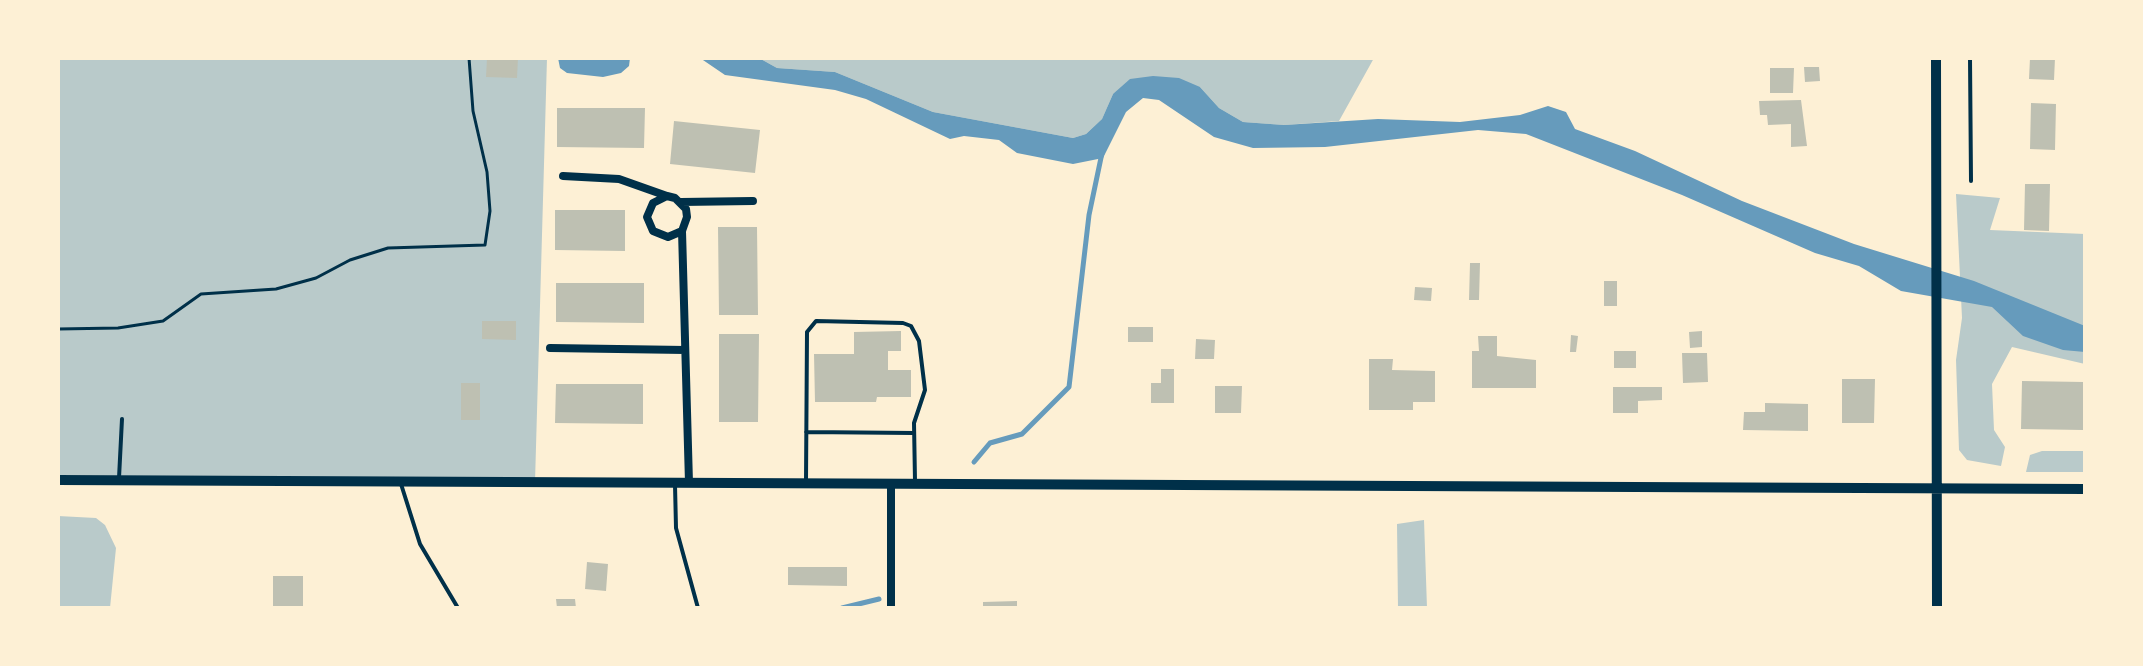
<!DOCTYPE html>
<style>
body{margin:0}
#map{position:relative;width:2143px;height:666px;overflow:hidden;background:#fdf0d5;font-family:Jost,sans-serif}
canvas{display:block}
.frame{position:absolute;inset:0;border:60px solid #fdf0d5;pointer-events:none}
</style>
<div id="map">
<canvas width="2143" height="666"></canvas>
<div class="frame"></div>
</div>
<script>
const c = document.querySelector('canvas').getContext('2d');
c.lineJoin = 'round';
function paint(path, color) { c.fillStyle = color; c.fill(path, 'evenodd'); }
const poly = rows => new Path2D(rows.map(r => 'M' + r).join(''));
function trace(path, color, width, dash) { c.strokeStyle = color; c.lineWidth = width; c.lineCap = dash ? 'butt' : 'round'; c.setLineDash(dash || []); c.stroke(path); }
paint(poly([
 [58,58,547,58,535,482,58,475],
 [759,58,1374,58,1339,121,1284,125,1243,122,1219,108,1200,87,1113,94,1102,119,1086,134,1073,138,933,112,835,72,777,68],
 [1956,194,2000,198,1990,230,2085,234,2085,364,2012,347,1992,384,1994,430,2005,447,2001,466,1967,460,1959,450,1956,360,1962,318],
 [2042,451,2085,451,2085,472,2026,472,2030,455],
 [58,516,96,518,105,525,116,548,110,608,58,608],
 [1424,520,1427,608,1398,608,1397,524]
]), '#b9caca');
paint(poly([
 [558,58,630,58,629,66,621,73,603,77,567,73,560,68],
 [700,58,759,58,777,68,835,72,933,112,1073,138,1086,134,1102,119,1113,94,1130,79,1153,76,1179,78,1200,87,1219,108,1243,122,1284,125,1378,119,1460,122,1520,115,1548,106,1566,112,1575,129,1635,151,1742,201,1854,244,1974,281,2085,326,2085,352,2063,350,2023,336,1992,307,1901,291,1859,266,1815,253,1682,195,1526,134,1478,130,1325,147,1253,148,1214,137,1159,100,1143,98,1126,112,1103,158,1073,164,1017,153,999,140,964,136,950,139,866,99,835,90,725,75]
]), '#669bbc');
trace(poly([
 [974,462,990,443,1022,434,1069,387,1089,215,1102,153],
 [842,608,879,599]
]), '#669bbc', 5);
paint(poly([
 [487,58,518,58,517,78,486,77],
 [2030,58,2055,58,2054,80,2029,79],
 [1804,67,1819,67,1820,81,1805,82],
 [1770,68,1794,68,1793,93,1770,93],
 [1801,100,1807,146,1791,147,1791,124,1768,125,1767,115,1760,115,1759,101],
 [2031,103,2056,104,2055,150,2030,149],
 [557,108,645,108,644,148,557,147],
 [674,121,760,130,755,173,670,164],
 [2025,184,2050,184,2049,231,2024,230],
 [555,210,625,210,625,251,555,250],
 [718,227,757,227,758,315,719,315],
 [1470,263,1480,263,1479,300,1469,300],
 [1604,281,1617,281,1617,306,1604,306],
 [556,283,644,283,644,323,556,322],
 [1415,287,1432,288,1431,301,1414,300],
 [482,321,516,321,516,340,482,339],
 [1128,327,1153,327,1153,342,1128,342],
 [901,331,901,351,888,351,888,370,911,370,911,397,877,397,876,402,815,402,814,354,854,354,854,332],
 [1702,331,1702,347,1690,348,1689,332],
 [719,334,759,334,758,422,719,422],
 [1571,335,1578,336,1576,352,1570,352],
 [1478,336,1497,336,1497,356,1536,360,1536,388,1472,388,1472,351,1479,351],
 [1196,339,1215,340,1214,359,1195,359],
 [1614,351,1636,351,1636,368,1614,368],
 [1682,353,1707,353,1708,382,1683,383],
 [1369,359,1393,359,1392,370,1435,371,1435,402,1413,402,1413,410,1369,410],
 [1161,369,1174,369,1174,403,1151,403,1151,383,1161,383],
 [1842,379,1875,379,1874,423,1842,423],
 [2022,381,2084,382,2083,430,2021,429],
 [461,383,480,383,480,420,461,420],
 [556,384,643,384,643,424,555,423],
 [1215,386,1242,386,1241,413,1215,413],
 [1613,387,1662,387,1662,400,1638,401,1638,413,1613,413],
 [1765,403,1808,404,1808,431,1743,430,1744,412,1765,412],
 [587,562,608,564,606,591,585,589],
 [788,567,847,567,847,586,788,585],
 [273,576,303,576,303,608,273,608],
 [556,599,575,599,576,608,557,608],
 [1017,601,1017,608,983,608,983,602]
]), '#bec0b2');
trace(poly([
 [58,329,118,328,163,321,201,294,276,289,316,278,350,260,388,248,485,245,490,211,487,172,473,111,469,58]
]), '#003049', 3);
trace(poly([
 [1970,58,1971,181],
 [806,432,914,433],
 [119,478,122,419],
 [806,481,807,332,816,321,903,323,911,326,919,341,925,390,914,423,915,481],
 [401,484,420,544,458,608],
 [675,485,676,528,698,608]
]), '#003049', 4);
trace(poly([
 [563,176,619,179,667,196],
 [681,202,753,201],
 [682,231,668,237,653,231,647,217,653,203,667,196,675,198,686,209,687,217,682,231,689,483],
 [550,348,685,350],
 [891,484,891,608]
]), '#003049', 8);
trace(poly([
 [1936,58,1937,608],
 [58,480,2085,489]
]), '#003049', 10);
</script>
